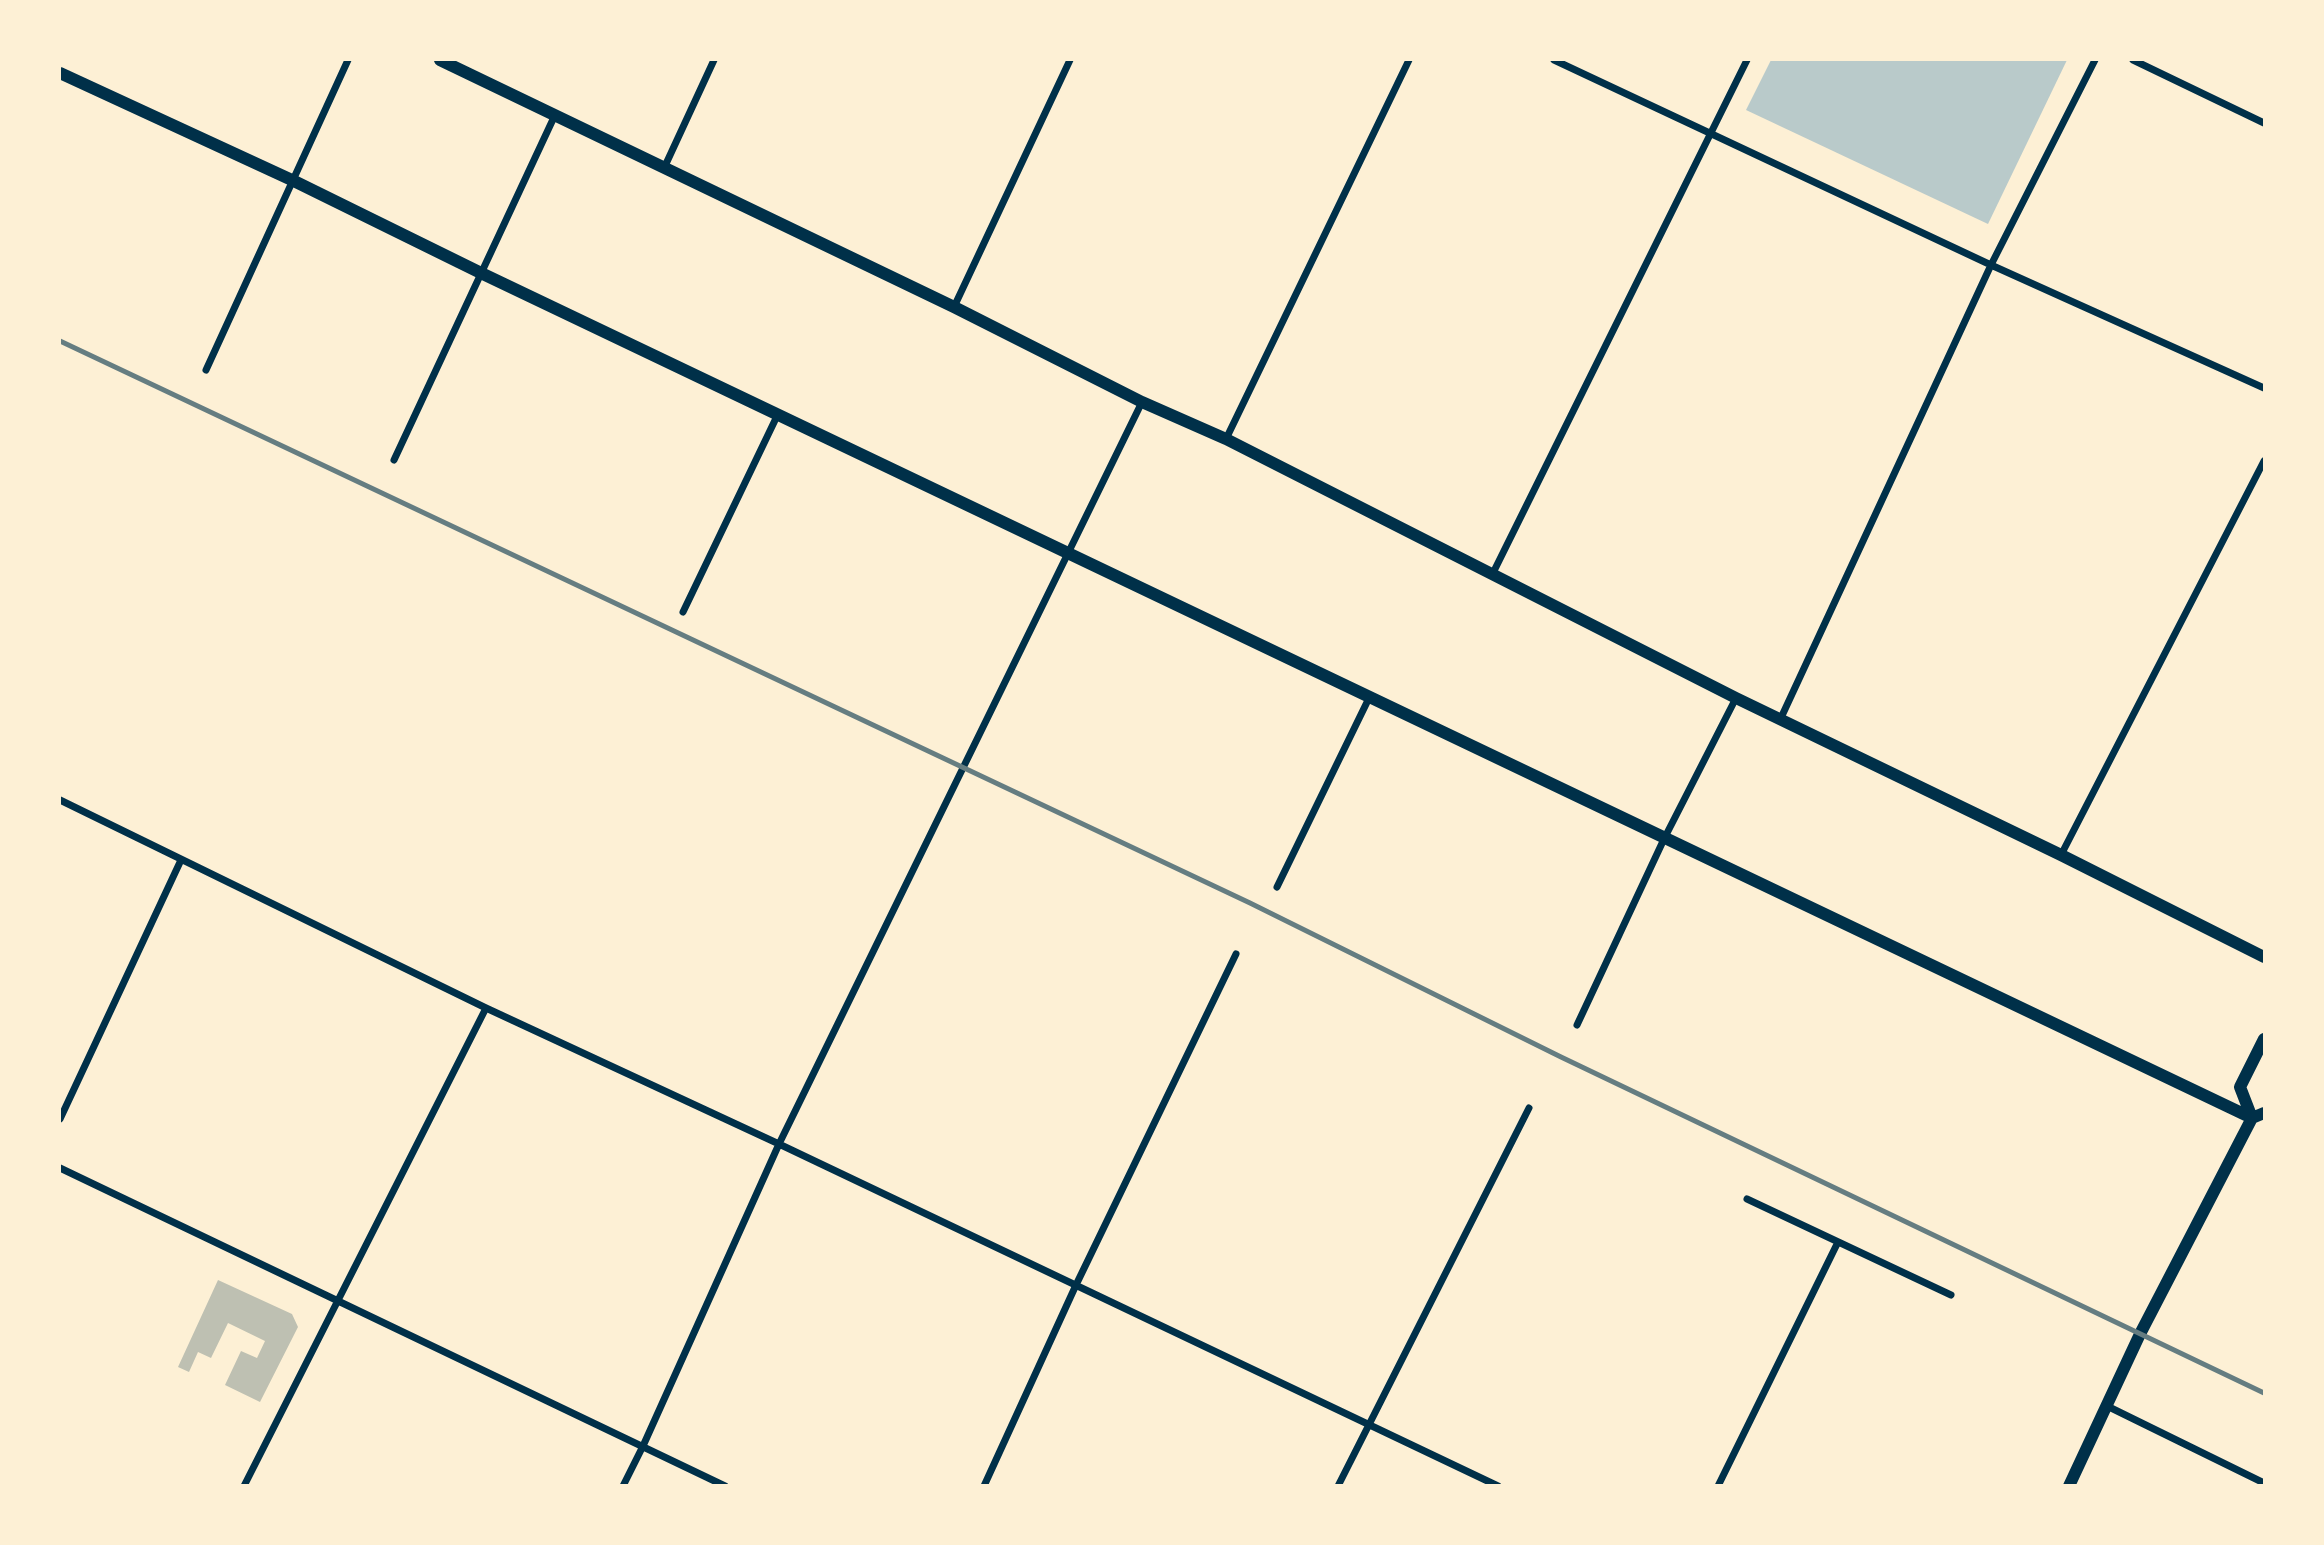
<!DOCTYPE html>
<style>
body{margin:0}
#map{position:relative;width:2324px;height:1545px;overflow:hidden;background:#fdf0d5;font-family:Georgia,serif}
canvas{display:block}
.frame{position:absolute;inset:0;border:61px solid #fdf0d5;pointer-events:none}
</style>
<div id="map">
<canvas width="2324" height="1545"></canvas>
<div class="frame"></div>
</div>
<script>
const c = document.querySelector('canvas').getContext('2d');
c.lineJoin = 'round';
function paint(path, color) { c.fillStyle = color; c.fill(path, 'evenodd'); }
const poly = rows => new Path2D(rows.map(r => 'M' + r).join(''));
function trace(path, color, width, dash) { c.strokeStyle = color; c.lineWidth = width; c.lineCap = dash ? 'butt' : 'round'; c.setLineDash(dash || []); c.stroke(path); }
paint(poly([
 [1771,60,2067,60,1988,224,1746,110]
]), '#b9caca');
paint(poly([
 [218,1280,292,1314,298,1327,260,1402,225,1385,241,1351,257,1358,265,1341,228,1323,211,1358,198,1352,189,1372,178,1367]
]), '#bec0b2');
trace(poly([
 [1554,60,1991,265,2264,388],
 [2133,60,2264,123],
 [665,166,714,60],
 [954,307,1070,60],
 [206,370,348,60],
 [1226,439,1409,60],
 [394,460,555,115],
 [1492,575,1747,60],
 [683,612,778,414],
 [1780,720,1991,265,2095,60],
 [60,800,486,1008,779,1144,1498,1486],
 [2061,855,2264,461],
 [1277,887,1370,696],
 [1577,1025,1664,839,1736,698],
 [60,1119,181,860],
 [60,1168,725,1486],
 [1747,1199,1951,1295],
 [2107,1406,2264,1483],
 [244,1486,486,1008],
 [623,1486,643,1446,779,1144,1142,402],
 [984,1486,1076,1285,1236,954],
 [1338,1486,1529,1108],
 [1718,1486,1838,1242]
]), '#003049', 7);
trace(poly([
 [440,60,954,307,1142,402,1226,439,1736,698,2061,855,2264,957],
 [60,73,294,181,481,273,2252,1118],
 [2252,1118,2240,1087,2264,1039],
 [2069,1486,2140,1334,2252,1118,2264,1113]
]), '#003049', 12);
trace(poly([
 [60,341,1250,903,1561,1057,2264,1393]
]), '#657d81', 5);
</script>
